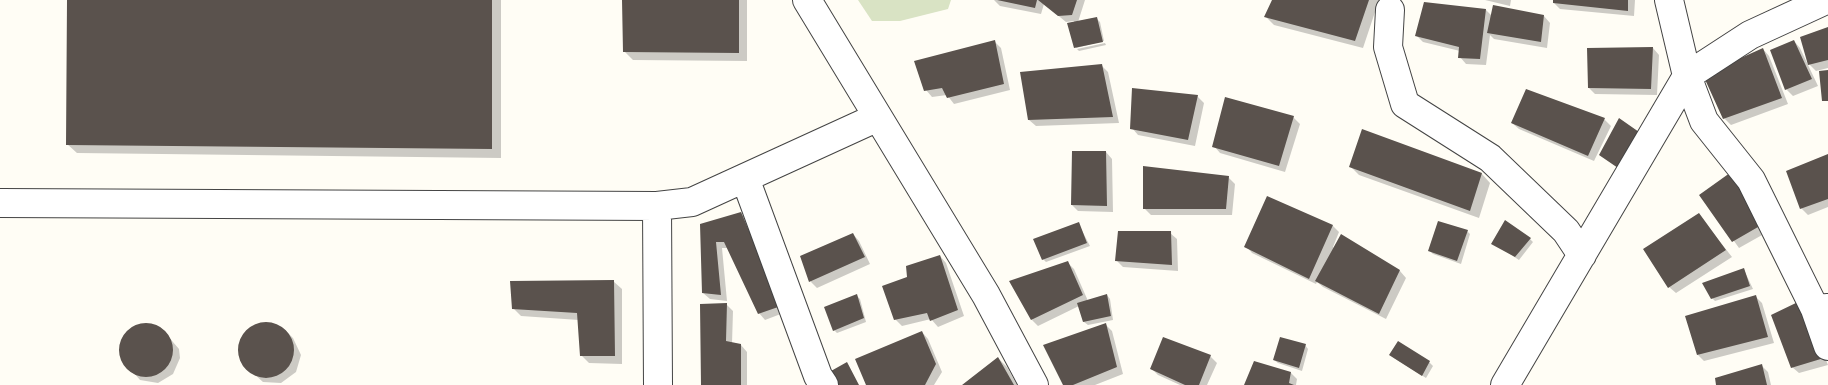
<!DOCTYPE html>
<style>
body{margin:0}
canvas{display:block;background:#fffdf5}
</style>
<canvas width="1828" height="385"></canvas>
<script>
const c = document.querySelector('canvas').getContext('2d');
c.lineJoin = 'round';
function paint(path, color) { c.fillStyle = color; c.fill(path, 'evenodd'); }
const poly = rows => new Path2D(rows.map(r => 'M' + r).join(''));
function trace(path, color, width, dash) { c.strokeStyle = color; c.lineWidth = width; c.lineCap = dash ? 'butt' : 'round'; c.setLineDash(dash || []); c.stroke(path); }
paint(poly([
 [858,0,951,0,948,9,900,21,872,21]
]), '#d9e3c4');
paint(poly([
 [69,0,501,0,501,158,77,153,67,144],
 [623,0,747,0,747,61,633,60,624,51],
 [994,0,1085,0,1078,22,1096,18,1100,22,1104,41,1076,48,1074,21,1066,22,1044,4,1041,14,1000,6],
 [1274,0,1379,0,1363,48,1274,25,1266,17],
 [1485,0,1511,0,1510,6],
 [1554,0,1635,0,1634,16,1560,9,1554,3],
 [1486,10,1492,16,1544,16,1550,23,1547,48,1494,39,1490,35,1486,65,1466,64,1460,57,1460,51,1423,42,1416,35],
 [1828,28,1828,68,1816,71,1809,64],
 [1794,41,1800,48,1818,86,1793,96,1786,89],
 [995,42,1001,48,1010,90,954,104,947,95,932,97,926,90],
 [1105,43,1106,45,1079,51,1077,49],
 [1653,48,1659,55,1657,95,1595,94,1589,88],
 [1763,49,1769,56,1788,104,1731,125,1724,118],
 [1101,65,1108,72,1119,123,1036,126,1029,120],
 [1527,91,1604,119,1611,126,1594,161,1519,129,1512,123],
 [1197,96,1204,103,1195,146,1138,135,1132,128],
 [1293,117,1300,124,1285,172,1220,153,1214,146],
 [1363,131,1482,174,1490,183,1479,218,1359,175,1351,167],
 [1106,152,1112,159,1113,212,1078,211,1072,205],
 [1828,155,1828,207,1808,215,1801,208],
 [1228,177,1235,184,1232,215,1151,215,1144,208],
 [1701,195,1771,230,1739,248],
 [741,213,747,220,786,312,765,320,759,313,728,248,722,248,727,301,710,299,703,293,701,225],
 [1699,215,1732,257,1676,293,1669,287],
 [1078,223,1090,246,1046,262,1043,259],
 [1333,226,1339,232,1333,247,1334,248,1341,236,1400,271,1406,278,1386,319,1323,287,1317,282,1316,284,1252,253,1246,246],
 [1467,231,1470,234,1461,264,1433,254,1430,251],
 [1170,233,1177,239,1178,271,1123,267,1117,261],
 [853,234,859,241,870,264,817,288,811,282,801,257],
 [1530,239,1533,242,1519,260,1493,243],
 [940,256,946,263,964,316,938,327,931,319,902,326,895,319,909,278],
 [1067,262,1074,269,1088,301,1107,295,1110,299,1113,320,1088,325,1084,322,1079,306,1038,326,1032,320],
 [1744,270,1753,289,1715,301,1712,298],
 [613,281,622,289,622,364,589,363,581,355,579,320,521,316,513,308],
 [857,296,860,299,866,322,837,333,834,330],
 [1756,297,1762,303,1774,343,1704,361,1698,355],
 [726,304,733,311,732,344,741,345,747,352,747,385,703,385],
 [1806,309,1828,365,1799,373,1792,367],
 [262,323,279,326,286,331,293,338,301,355,296,372,281,383,263,382,242,363,240,346,242,338,247,331],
 [137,325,154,325,161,328,179,349,180,358,173,374,158,383,140,380,122,359,120,352,124,336],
 [1106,325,1112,331,1123,374,1095,385,1065,385],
 [922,332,928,339,942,372,934,385,867,385],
 [1305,345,1308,349,1302,371,1278,363,1274,360],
 [1210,356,1217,363,1207,385,1180,385,1158,375,1152,369],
 [998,358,1007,367,1017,385,964,385],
 [1394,358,1429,362,1433,366,1426,378],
 [1761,365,1768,372,1771,385,1718,385],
 [1291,373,1297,379,1296,385,1246,385]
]), '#0003');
paint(poly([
 [67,0,492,0,492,149,66,145],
 [622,0,739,0,739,53,623,52],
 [997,0,1037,0,1035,8],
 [1038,0,1077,0,1072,15,1058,16],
 [1272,0,1369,0,1355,41,1264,17],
 [1553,0,1628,0,1628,11,1553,3],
 [1424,2,1486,9,1480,59,1458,58,1459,47,1415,36],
 [1493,5,1544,15,1541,42,1487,33],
 [1097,17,1103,42,1074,48,1067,23],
 [1828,27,1828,60,1808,65,1800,37],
 [995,40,1004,84,947,98,942,88,924,91,914,61],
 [1794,40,1812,79,1785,90,1770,50],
 [1653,47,1651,89,1588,88,1587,48],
 [1763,48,1782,98,1723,119,1703,75],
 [1102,64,1113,117,1028,120,1020,72],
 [1828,70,1828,101,1822,101,1819,71],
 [1132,88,1198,95,1188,140,1130,129],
 [1526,89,1605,118,1588,156,1511,123],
 [1225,97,1294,116,1279,166,1212,147],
 [1619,118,1639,132,1618,168,1599,155],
 [1362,129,1482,173,1470,211,1349,167],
 [1072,151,1106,151,1107,206,1071,205],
 [1828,154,1828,199,1800,209,1786,171],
 [1143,166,1229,176,1226,209,1143,209],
 [1734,170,1765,223,1732,242,1699,195],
 [1267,196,1333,225,1309,279,1244,247],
 [741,212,781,306,758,314,724,242,716,242,721,295,702,293,700,224],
 [1699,213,1726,250,1668,288,1643,249],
 [1505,220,1531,238,1515,257,1491,244],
 [1438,221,1468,230,1457,261,1428,251],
 [1079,222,1087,243,1042,260,1033,239],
 [1118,231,1171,231,1172,265,1115,261],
 [853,233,865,257,809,282,800,256],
 [1341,234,1400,270,1379,314,1315,281],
 [940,255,958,310,930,321,927,313,894,320,882,286,907,277,906,266],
 [1068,261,1083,295,1031,320,1009,281],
 [1744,268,1750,286,1711,299,1702,283],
 [614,280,615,356,580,356,577,313,512,309,510,281],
 [857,294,864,318,833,331,824,307],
 [1107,294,1111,316,1083,322,1077,303],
 [1756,295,1768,337,1697,355,1685,316],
 [1800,301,1824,358,1791,368,1771,315],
 [727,303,726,341,741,344,741,385,701,385,700,304],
 '238 350a28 28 0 1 1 56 0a28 28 0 1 1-56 0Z',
 '119 350a27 27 0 1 1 54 0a27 27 0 1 1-54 0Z',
 [1106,323,1117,367,1073,385,1063,385,1043,345],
 [922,331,936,364,925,385,866,385,855,359],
 [1163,337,1211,355,1199,385,1185,385,1150,369],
 [1280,337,1306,344,1299,368,1273,360],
 [1398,341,1430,361,1422,376,1389,355],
 [998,357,1014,385,962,385],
 [1254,361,1291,372,1289,383,1294,385,1244,385],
 [847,362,859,385,837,385,831,371],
 [1762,364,1767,385,1716,385,1715,378]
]), '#5a524d');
const minor = poly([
 [807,0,986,295,1034,385],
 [1669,0,1687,76,1704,121,1751,180,1815,309,1828,308],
 [1390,10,1388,47,1405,104,1490,158,1566,231,1582,255],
 [745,178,818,376,824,385],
 [0,203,657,206,692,202,878,117],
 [657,206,658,385],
 [1815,309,1828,346],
 [1505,385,1687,76,1750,35,1826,0]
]);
trace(minor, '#444', 30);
trace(minor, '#fff', 28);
</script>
